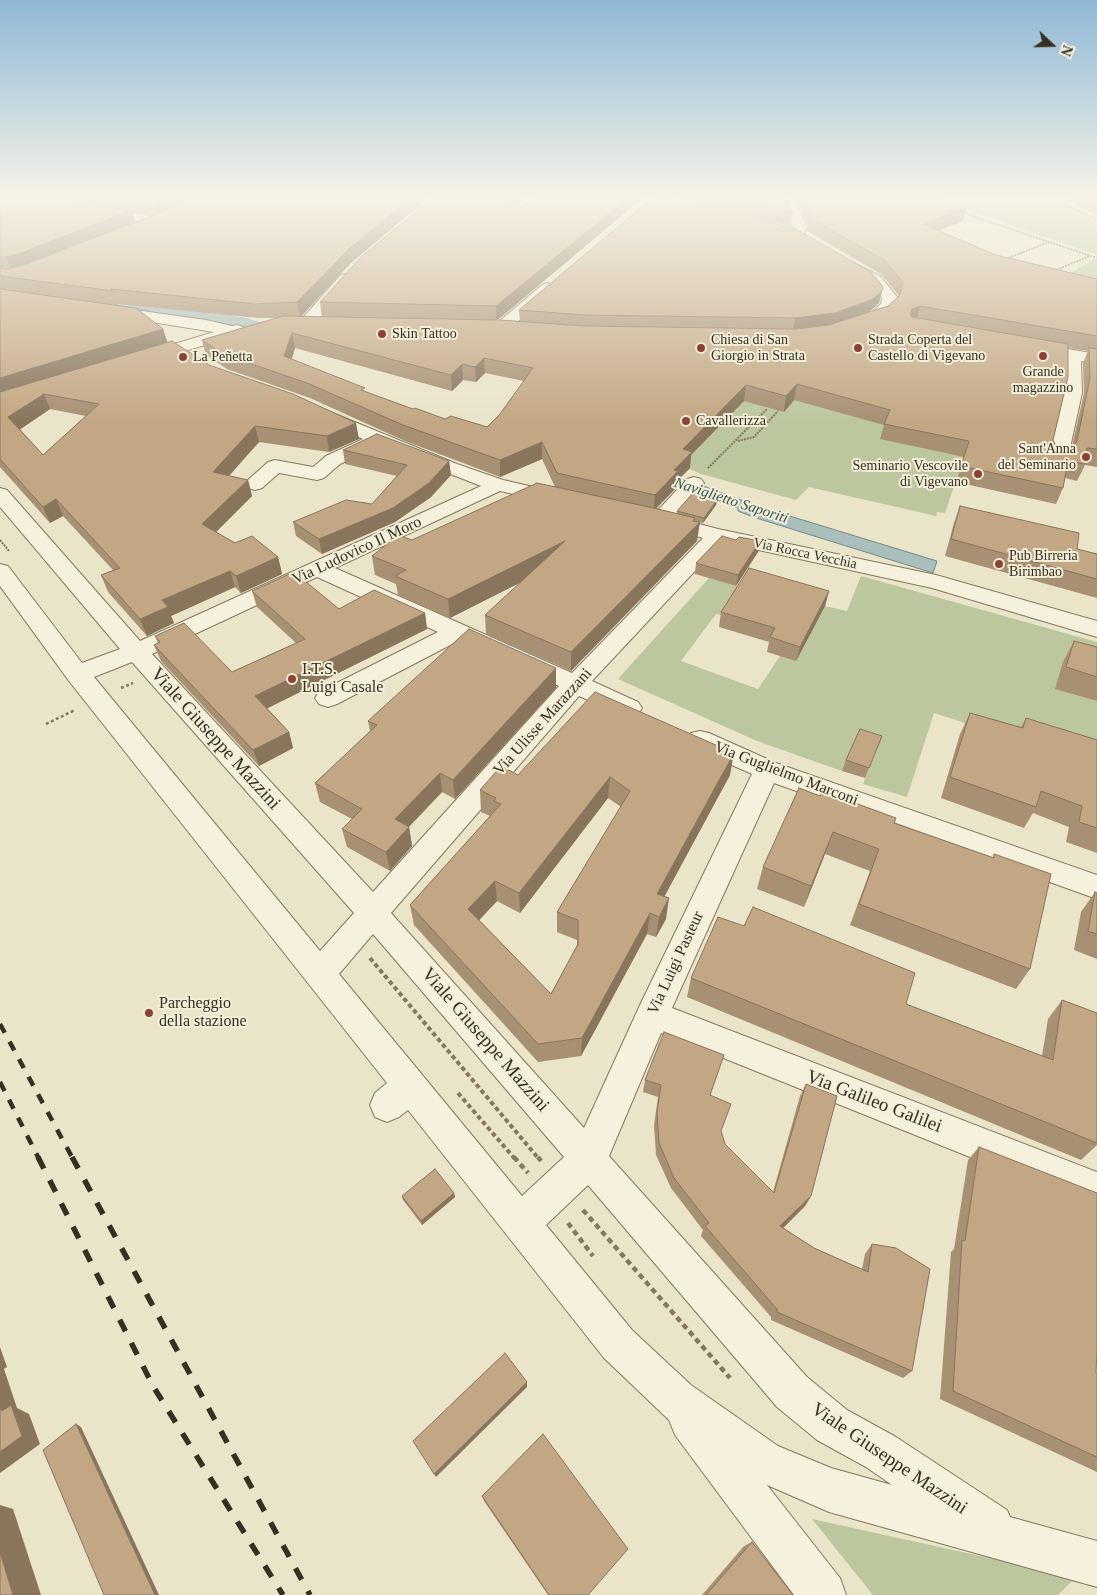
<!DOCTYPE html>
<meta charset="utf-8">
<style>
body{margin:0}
#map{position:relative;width:1097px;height:1595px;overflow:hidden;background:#eae4c9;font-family:"Times New Roman",serif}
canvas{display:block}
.north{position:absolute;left:1027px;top:20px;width:50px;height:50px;-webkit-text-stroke:4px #f2eed8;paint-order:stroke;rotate:111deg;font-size:14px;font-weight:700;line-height:20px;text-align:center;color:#362f22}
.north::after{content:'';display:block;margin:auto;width:18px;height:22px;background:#362f22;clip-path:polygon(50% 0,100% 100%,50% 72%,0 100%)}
</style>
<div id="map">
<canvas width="1097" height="1595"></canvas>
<div class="north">N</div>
</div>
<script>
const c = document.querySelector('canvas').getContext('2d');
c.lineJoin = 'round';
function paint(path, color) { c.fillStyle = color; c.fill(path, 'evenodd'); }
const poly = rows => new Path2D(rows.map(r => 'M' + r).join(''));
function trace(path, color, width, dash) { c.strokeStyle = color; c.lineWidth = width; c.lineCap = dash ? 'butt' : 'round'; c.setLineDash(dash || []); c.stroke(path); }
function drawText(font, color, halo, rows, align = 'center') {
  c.font = font + ' "Times New Roman",serif'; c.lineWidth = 4; c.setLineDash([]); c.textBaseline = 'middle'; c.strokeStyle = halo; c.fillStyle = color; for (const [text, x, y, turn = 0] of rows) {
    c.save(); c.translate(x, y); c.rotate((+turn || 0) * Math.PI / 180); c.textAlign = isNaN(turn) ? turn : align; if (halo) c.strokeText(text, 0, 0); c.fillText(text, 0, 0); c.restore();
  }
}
paint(poly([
 [959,198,1013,198,1059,202,1097,221,1097,255,971,211,959,201],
 [1094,259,1097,260,1097,295,1053,284],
 [838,374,964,457,945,513,937,512,936,516,809,487,796,500,701,474,681,465,755,390],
 [861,576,1097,642,1097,672,1055,688,1097,701,1097,765,934,713,907,797,863,784,877,746,856,740,842,771,757,741,618,679,709,578,760,593,725,616,716,614,681,661,758,689,780,656,825,606,847,611],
 [812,1519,1076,1577,1058,1595,873,1595]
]), '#bdc79e');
const water = poly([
 [13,289,196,311,189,317,13,289],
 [698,484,757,506,937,561,933,573,753,517,738,511,738,508,692,492,698,484]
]);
paint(water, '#aabfbb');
trace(water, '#718c89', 1);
paint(poly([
 [155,303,247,318,276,327,295,344,292,348,286,349,280,348,264,335,238,327,149,311,147,308,149,305,155,303]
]), '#aabfbb');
const minor = poly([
 [778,198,790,198,800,211,807,227,803,237,793,237,791,234,793,227,778,198],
 [98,209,161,217,168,221,161,225,93,216,91,213,93,210,98,209],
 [852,262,880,276,898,298,894,309,883,319,857,328,851,326,849,323,851,320,871,313,881,304,882,298,870,282,847,269,845,266,847,263,852,262],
 [346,274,351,275,353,278,351,281,312,327,300,327,298,324,300,321,341,275,346,274],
 [547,283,552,285,555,288,552,291,507,331,495,331,493,328,495,325,542,285,547,283],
 [113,307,206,320,232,326,237,325,243,327,245,330,243,333,147,363,141,362,139,358,141,354,214,332,107,315,105,312,107,309,113,307],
 [1032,343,1097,354,1097,364,1081,361,1082,393,1068,457,1065,461,1058,463,1051,461,1048,457,1064,393,1064,358,1026,352,1024,348,1026,344,1032,343],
 [323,409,457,464,503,480,564,494,567,498,564,502,557,504,500,491,335,568,572,673,703,538,652,524,649,520,687,479,694,477,701,479,704,483,673,517,718,529,936,575,1097,621,1097,637,932,588,722,542,592,681,638,702,642,708,638,714,629,717,620,714,579,696,391,913,584,1128,640,1005,752,774,691,747,687,740,691,733,700,731,709,733,776,763,1097,875,1097,899,774,783,672,1008,1097,1172,1097,1208,661,1033,609,1156,807,1377,847,1410,896,1437,1007,1510,1010,1517,1097,1541,1097,1587,829,1512,767,1485,840,1578,846,1595,794,1595,675,1435,669,1420,604,1358,408,1110,399,1117,387,1122,375,1117,370,1105,375,1093,387,1083,69,681,0,586,0,564,8,566,82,663,120,649,0,507,0,488,7,490,140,641,481,486,379,446,340,464,324,478,317,480,279,473,262,488,255,490,248,488,245,484,248,480,268,462,275,460,313,467,326,456,363,439,317,418,314,414,317,410,323,409],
 [317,577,438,632,319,692,315,698,319,704,328,707,337,704,458,641,559,686,373,892,152,654,317,577],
 [132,662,354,913,320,951,94,677,132,662],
 [373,934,564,1157,522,1196,339,974,373,934],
 [588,1185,777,1407,817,1440,866,1467,892,1485,831,1468,778,1446,691,1385,632,1330,546,1225,588,1185]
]);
trace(minor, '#847860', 2);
trace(poly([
 [951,198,956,206],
 [1051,198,1097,219],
 [963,211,969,215,1097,258],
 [1006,259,1049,242],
 [1054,271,1090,256],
 [738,441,754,437,778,411],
 [708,468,767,409],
 [0,540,9,551]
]), '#847860', 2, [2, 1]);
trace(poly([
 [121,688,133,683],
 [46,724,75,710]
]), '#847860', 2.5, [3, 2.5]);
trace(poly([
 [370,958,539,1159],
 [458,1093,515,1159]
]), '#847860', 4, [4.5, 3]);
trace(poly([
 [514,1157,528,1173],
 [538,1157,541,1161],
 [583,1210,730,1378],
 [568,1223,593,1256]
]), '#847860', 4.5, [5.5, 4]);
paint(minor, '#f5f1dc');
trace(poly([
 [0,1024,73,1159],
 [0,1082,39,1159]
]), '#362f22', 4.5, [10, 10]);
trace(poly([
 [38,1157,153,1386,283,1595],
 [72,1157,310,1595]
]), '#362f22', 5.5, [13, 13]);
paint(poly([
 [0,198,428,198,351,263,301,317,322,317,320,302,526,198,517,206,640,200,498,320,520,321,519,310,879,303,870,311,888,306,899,296,881,274,807,231,808,225,802,210,791,198,938,198,963,221,938,230,996,255,1097,279,1097,467,1085,465,1077,481,1065,478,1063,488,1056,504,956,482,964,457,880,439,884,425,794,400,784,412,744,401,691,455,690,468,677,481,676,488,656,509,677,514,677,511,717,500,716,505,703,523,694,521,697,541,571,671,486,634,485,615,521,582,450,618,398,595,396,584,375,575,372,556,555,487,542,459,500,477,405,441,310,398,227,369,206,355,202,340,278,318,258,318,118,304,118,306,163,329,167,342,209,365,359,439,329,452,259,442,229,476,248,480,252,496,216,532,235,543,278,557,282,574,241,593,235,587,171,616,174,623,147,636,108,592,101,575,113,570,63,516,50,523,0,467],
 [132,212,154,215,155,215,135,222],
 [295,348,452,391,463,380,476,382,485,373,524,381,500,414,487,427,445,419,413,409,366,392,292,359],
 [1068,348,1088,351,1083,363,1084,393,1072,446,1064,449,1056,446,1053,440],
 [50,409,86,416,43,455,20,429],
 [670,198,786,198,792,213,790,226],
 [1062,198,1097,198,1097,215],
 [343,450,449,461,451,475,431,497,395,522,322,554,296,536,293,522,372,504,397,476,345,464],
 [960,506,1077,549,1097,554,1097,598,945,556,954,523],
 [736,540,760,541,758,552,736,586,695,574,696,563],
 [252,591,339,609,425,613,427,629,267,708,289,732,293,748,259,766,161,661,154,645,158,643,155,636,232,672,296,643,257,607],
 [829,591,825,606,796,661,767,652,769,642,719,627,721,612],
 [1074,641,1097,647,1097,701,1055,689,1063,662],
 [556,688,455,799,442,792,409,827,412,846,390,871,347,847,342,829,352,819,320,802,315,783,370,731,368,721],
 [970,713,1021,727,1026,718,1097,740,1097,853,1066,842,1069,827,1033,813,1024,828,941,798,960,734],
 [882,736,865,778,842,771,846,760],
 [518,775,730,775,664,896,666,919,656,937,647,934,581,1056,538,1062,414,925,410,905,490,816,481,812,480,790],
 [608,798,621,807,557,912,557,932,577,940,577,946,551,994,479,920,497,901,520,913],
 [799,788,993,858,994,854,1030,969,1016,989,850,925,870,871,825,854,804,907,757,889,763,867],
 [1095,892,1097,893,1097,959,1074,950,1081,912],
 [691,978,906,1004,1042,1056,1048,1019,1062,1000,1097,1013,1097,1145,1081,1160,687,997],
 [720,1067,710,1095,725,1144,773,1192,800,1096,806,1084,811,1196,805,1206,783,1228,814,1248,862,1269,865,1254,872,1244,912,1371,903,1378,771,1320,771,1317,701,1236,703,1230,671,1188,656,1155,654,1125,658,1097,643,1092,645,1080],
 [979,1147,1096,1373,1097,1374,1097,1472,940,1399,951,1252,954,1249,968,1160],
 [454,1193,455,1197,422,1225,403,1200,402,1196],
 [482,1496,588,1595,548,1595,484,1501],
 [752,1542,793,1595,702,1595,744,1546]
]), '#a89072');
paint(poly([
 [164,198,201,198,158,215,154,202],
 [411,198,428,198,351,263,300,317,297,302,349,249],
 [511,198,526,198,511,211,509,203],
 [628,198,641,198,640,200,496,321,496,306],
 [967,207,963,221,919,238,923,224],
 [132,210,136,224,12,271,6,257],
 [882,291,879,303,870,311,832,325,793,330,795,318],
 [920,306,916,321,910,314,912,309],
 [163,329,168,344,0,396,0,378],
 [292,333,295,348,287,371,284,356],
 [484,358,485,373,476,382,475,367],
 [462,364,463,380,452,391,451,375],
 [797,384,794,400,784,412,786,396],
 [746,385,744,401,691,455,690,468,677,481,676,488,653,511,655,495,674,470,683,449],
 [44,394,50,409,15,433,8,417],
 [356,423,359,439,329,452,327,436],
 [255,426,259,442,217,489,213,472],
 [542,442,542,459,500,477,500,460],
 [449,461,451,475,431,497,395,522,322,554,319,539],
 [248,480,252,496,207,541,202,524],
 [56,499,63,516,50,523,43,507],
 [717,500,716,505,703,523,704,518],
 [695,518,693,529,700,522,697,541,571,671,571,652],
 [565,541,565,560,450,618,448,599],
 [760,541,758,552,736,586,738,575],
 [278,557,282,574,241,593,236,576],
 [230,571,235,587,171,616,174,623,147,636,140,619,162,600],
 [829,591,825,606,796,661,800,647],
 [425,613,427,629,260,712,255,696],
 [556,668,556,688,455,799,453,780],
 [289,732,293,748,259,766,253,750],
 [734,753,730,775,655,914,657,894],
 [440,773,442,792,398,838,395,819],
 [610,777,608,798,520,913,519,893],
 [409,827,412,846,390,871,386,852],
 [833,832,825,854,804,907,811,886],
 [495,881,497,901,471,929,468,909],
 [669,898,666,919,656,937,659,917],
 [650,913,647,934,581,1056,582,1038],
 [454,1193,455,1197,422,1225,421,1221],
 [811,1196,805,1206,775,1236,780,1226],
 [0,1347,7,1367,4,1369,17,1408,29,1414,40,1444,0,1473,0,1452,2,1411,0,1406],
 [527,1382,527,1387,436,1477,434,1474],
 [76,1424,81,1427,159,1595,155,1595],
 [0,1505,13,1509,41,1595,13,1595,0,1552]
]), '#88755c');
const building = poly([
 [0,198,35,198,132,210,18,254,6,257,0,257,0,198],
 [124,198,164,198,154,202,124,198],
 [198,198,411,198,349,249,297,302,255,304,111,289,114,291,0,276,0,268,8,269,29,263,198,198],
 [432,198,511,198,509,203,511,206,524,206,532,198,628,198,496,306,320,302,361,257,432,198],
 [652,198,666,198,794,228,871,272,883,287,882,291,873,299,835,313,795,318,584,315,519,310,652,198],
 [728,198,786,198,792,213,728,198],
 [804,198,938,198,967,207,923,224,996,255,1097,279,1097,336,920,306,912,309,910,314,912,317,1068,344,1068,377,1053,440,1056,446,1064,449,1073,446,1077,441,1090,378,1089,348,1097,349,1097,449,1087,448,1085,464,1068,461,1063,488,961,466,969,441,884,424,890,410,797,384,786,396,746,385,683,449,692,452,674,470,678,471,655,495,557,473,542,442,500,460,403,425,307,383,223,354,202,340,283,316,500,320,584,326,796,329,829,325,888,306,900,295,903,282,884,260,810,218,811,213,804,198],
 [292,333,451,375,462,364,475,367,484,358,533,368,500,414,487,427,451,416,445,419,415,408,413,409,361,390,365,388,284,356,292,333],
 [0,289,136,308,163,329,0,378,0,289],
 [172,341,209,365,293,394,356,423,327,436,255,426,213,472,248,480,202,524,235,543,252,536,278,557,236,576,230,571,162,600,168,607,140,619,101,575,120,568,56,499,43,507,0,459,0,392,172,341],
 [44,394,99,404,43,455,8,417,44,394],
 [377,434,449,461,429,483,393,508,319,539,293,522,346,500,372,504,407,465,343,450,377,434],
 [537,483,658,509,695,518,693,521,700,522,571,652,485,615,565,541,448,599,395,576,406,570,372,556,398,535,412,540,537,483],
 [693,493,717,500,704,518,677,511,693,493],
 [960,506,1079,533,1077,549,1097,554,1097,579,951,539,960,506],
 [722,536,736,540,739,537,760,541,738,575,696,563,722,536],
 [749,568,829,591,800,647,770,637,775,628,721,612,749,568],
 [294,572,339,609,374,590,425,613,255,696,289,732,253,750,154,645,160,642,155,636,184,623,232,672,305,639,252,591,294,572],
 [469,629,556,668,453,780,440,773,395,819,409,827,386,852,342,829,362,809,315,783,377,725,368,721,469,629],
 [1074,641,1097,647,1097,677,1066,667,1074,641],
 [595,692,734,753,657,894,669,898,659,917,650,913,582,1038,538,1044,410,905,501,804,494,801,496,798,480,790,501,766,518,775,595,692],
 [610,777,630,791,557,912,578,920,578,944,551,994,468,909,495,881,519,893,610,777],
 [970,713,1023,728,1026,718,1097,740,1097,828,1079,822,1082,806,1041,791,1036,807,950,777,970,713],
 [860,729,882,736,869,768,846,760,860,729],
 [799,788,820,796,822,791,896,818,894,823,994,858,994,854,1051,874,1030,969,859,904,879,849,833,832,811,886,763,867,799,788],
 [1095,892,1097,893,1097,934,1088,931,1095,892],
 [753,907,915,973,906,1004,1053,1060,1062,1000,1097,1013,1097,1143,691,978,718,917,744,926,753,907],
 [664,1032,724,1055,710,1095,731,1104,721,1131,725,1144,774,1193,806,1084,837,1096,811,1196,780,1226,814,1248,868,1272,872,1244,896,1248,930,1269,912,1371,777,1312,777,1309,705,1226,709,1223,674,1178,659,1143,657,1113,661,1085,645,1080,664,1032],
 [979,1147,1097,1193,1097,1352,1096,1373,1097,1374,1097,1457,953,1391,962,1240,965,1241,979,1147],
 [435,1169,454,1193,421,1221,402,1196,435,1169],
 [505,1353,527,1382,434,1474,413,1441,505,1353],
 [11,1405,22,1436,0,1452,0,1406,2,1411,11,1405],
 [76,1424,155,1595,104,1595,43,1450,76,1424],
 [543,1434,628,1549,588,1595,549,1595,482,1496,543,1434],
 [752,1542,793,1595,706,1595,752,1542],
 [0,1552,13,1595,0,1595,0,1552]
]);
paint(building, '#c3a784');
trace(building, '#88755c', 1);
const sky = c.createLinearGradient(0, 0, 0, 421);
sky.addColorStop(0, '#8fb8d6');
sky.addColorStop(0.47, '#f6f3e7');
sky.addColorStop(1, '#f6f3e700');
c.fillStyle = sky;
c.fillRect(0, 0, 1097, 421);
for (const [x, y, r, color] of [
 [382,334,5,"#8c4237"],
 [701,348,5,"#8c4237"],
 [858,348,5,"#8c4237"],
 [1043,356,5,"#8c4237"],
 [183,357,5,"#8c4237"],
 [686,421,5,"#8c4237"],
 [1086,457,5,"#8c4237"],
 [978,474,5,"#8c4237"],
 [999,564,5,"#8c4237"],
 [292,679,5,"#8c4237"],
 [149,1013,5,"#8c4237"]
]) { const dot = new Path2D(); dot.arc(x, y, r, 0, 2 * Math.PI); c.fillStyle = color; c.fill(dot); trace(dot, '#f2eed8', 2); }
drawText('14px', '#362f22', '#f2eed8', [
 ["Skin Tattoo",392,334],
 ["Chiesa di San",711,340],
 ["Giorgio in Strata",711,356],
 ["Strada Coperta del",868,340],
 ["Castello di Vigevano",868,356],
 ["La Peñetta",193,357],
 ["Grande",1043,372,"center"],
 ["magazzino",1043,388,"center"],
 ["Cavallerizza",696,421],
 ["Sant'Anna",1076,449,"right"],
 ["del Seminario",1076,465,"right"],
 ["Seminario Vescovile",968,466,"right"],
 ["di Vigevano",968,482,"right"],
 ["Pub Birreria",1009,556],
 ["Birimbao",1009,572]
], 'left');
drawText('14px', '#362f22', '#f2eed8', [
 ["Via Rocca Vecchia",805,554,12]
]);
drawText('italic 15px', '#335254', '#f2eed8', [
 ["Naviglietto Saporiti",731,501,18]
]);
drawText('16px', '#362f22', '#f2eed8', [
 ["Via Ludovico Il Moro",357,551,-25],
 ["Via Ulisse Marazzani",543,722,-48],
 ["Via Guglielmo Marconi",786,774,21],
 ["Via Luigi Pasteur",676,963,-65]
]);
drawText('16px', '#362f22', '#f2eed8', [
 ["I.T.S.",302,670],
 ["Luigi Casale",302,688],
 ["Parcheggio",159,1004],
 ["della stazione",159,1022]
], 'left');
drawText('19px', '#362f22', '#f2eed8', [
 ["Viale Giuseppe Mazzini",215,739,48],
 ["Viale Giuseppe Mazzini",485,1040,49],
 ["Via Galileo Galilei",874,1102,21],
 ["Viale Giuseppe Mazzini",889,1459,34]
]);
</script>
